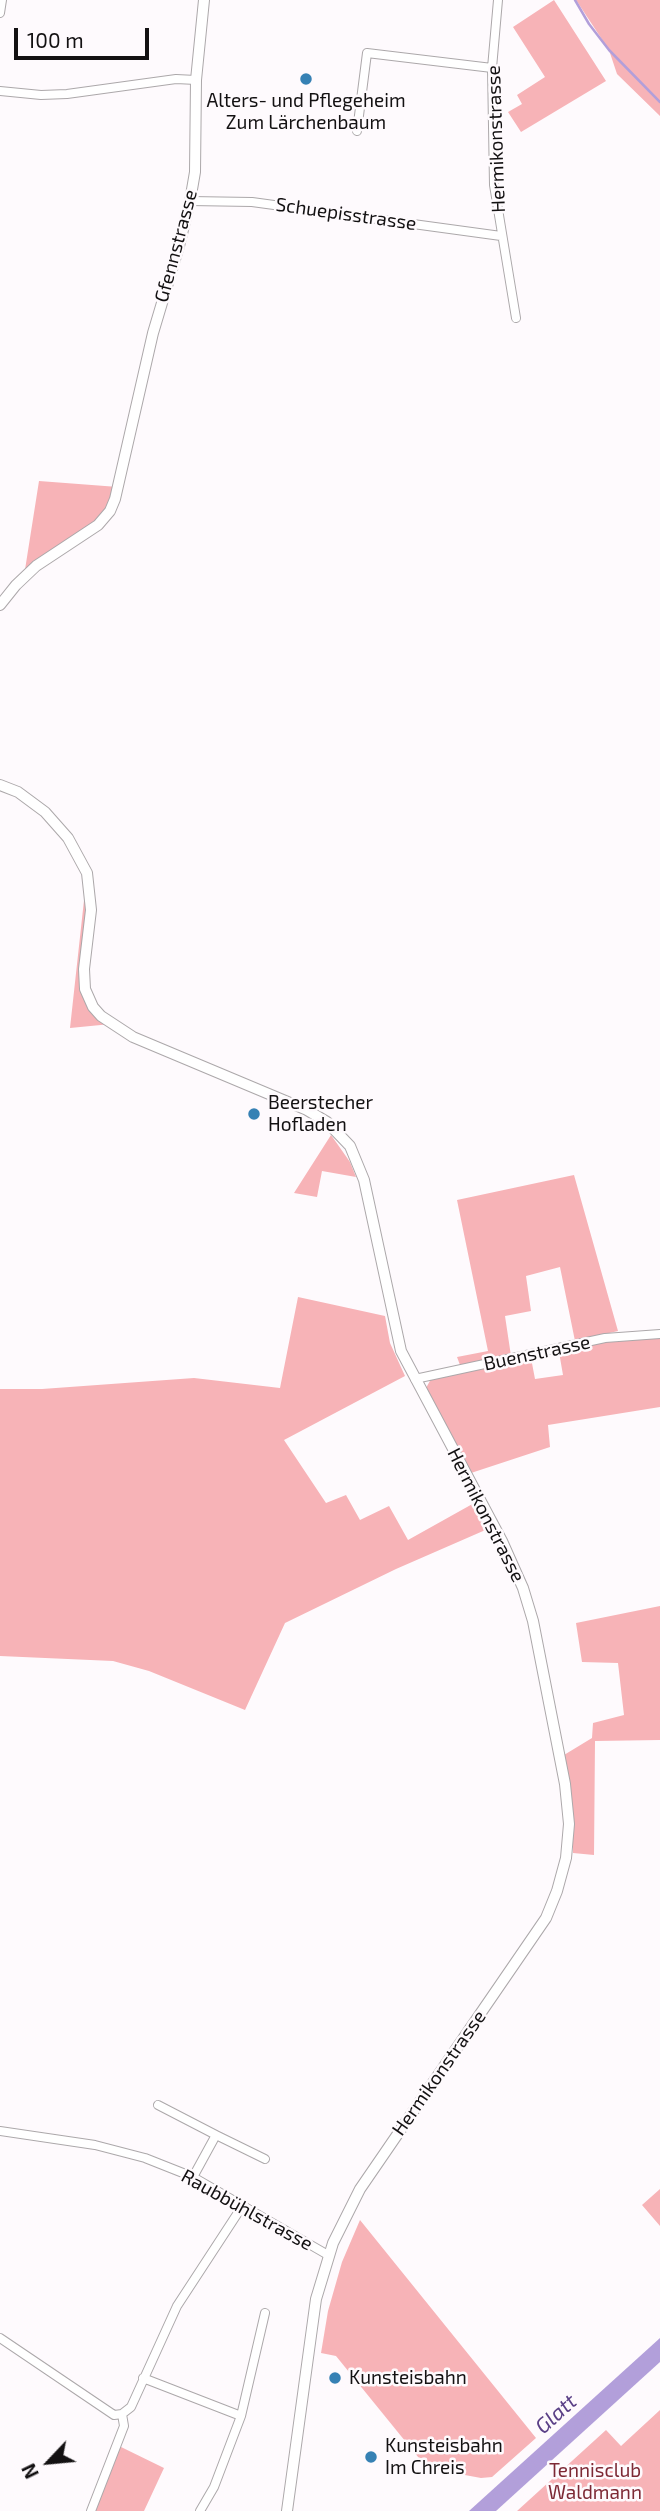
<!DOCTYPE html>
<meta charset="utf-8">
<style>
body{margin:0}
#map{position:relative;width:660px;height:2511px;overflow:hidden;background:#fefafd;font-family:"Exo 2",sans-serif}
canvas{display:block}
.north{position:absolute;left:14px;top:2427px;width:70px;height:70px;-webkit-text-stroke:5px #fefafd;paint-order:stroke;rotate:244deg;font-size:19px;font-weight:700;line-height:28px;text-align:center;color:#131112}
.north::after{content:'';display:block;margin:auto;width:24px;height:32px;background:#131112;clip-path:polygon(50% 0,100% 100%,50% 72%,0 100%)}
.scale{position:absolute;left:14px;top:28px;width:135px;height:32px;box-sizing:border-box;border:4px solid #131112;border-top:0;padding-left:9px;font-size:21px;line-height:24px;white-space:nowrap;color:#131112;-webkit-text-stroke:5px #fefafd;paint-order:stroke}
</style>
<div id="map">
<canvas width="660" height="2511"></canvas>
<div class="north">N</div>
<div class="scale">100 m</div>
</div>
<script>
const c = document.querySelector('canvas').getContext('2d');
c.lineJoin = 'round';
function paint(path, color) { c.fillStyle = color; c.fill(path, 'evenodd'); }
const poly = rows => new Path2D(rows.map(r => 'M' + r).join(''));
function trace(path, color, width, dash) { c.strokeStyle = color; c.lineWidth = width; c.lineCap = dash ? 'butt' : 'round'; c.setLineDash(dash || []); c.stroke(path); }
function drawText(font, color, halo, rows, align = 'center') {
  c.font = font + ' "Exo 2",sans-serif'; c.lineWidth = 5; c.setLineDash([]); c.textBaseline = 'middle'; c.strokeStyle = halo; c.fillStyle = color; for (const [text, x, y, turn = 0] of rows) {
    c.save(); c.translate(x, y); c.rotate((+turn || 0) * Math.PI / 180); c.textAlign = isNaN(turn) ? turn : align; if (halo) c.strokeText(text, 0, 0); c.fillText(text, 0, 0); c.restore();
  }
}
paint(poly([
 [554,0,606,81,521,132,508,112,522,104,517,95,545,77,513,27],
 [576,0,660,0,660,116,617,74,609,50],
 [39,481,118,487,110,511,24,576],
 [87,873,85,989,111,1024,70,1028],
 [331,1135,350,1162,356,1177,322,1171,317,1197,294,1193],
 [574,1175,618,1331,575,1341,560,1267,526,1276,531,1311,505,1316,511,1356,460,1365,457,1357,488,1351,457,1200],
 [298,1297,385,1316,390,1343,405,1376,284,1440,326,1503,346,1495,360,1520,389,1506,408,1540,476,1502,490,1528,396,1569,285,1623,245,1710,149,1671,113,1661,0,1656,0,1389,42,1389,194,1378,280,1388],
 [660,1337,660,1407,548,1425,550,1447,471,1473,426,1388,431,1379,531,1358,535,1379,563,1375,559,1352,606,1341],
 [660,1606,660,1740,595,1741,594,1855,573,1853,573,1813,564,1755,592,1738,593,1723,624,1715,618,1663,582,1662,576,1623],
 [660,2189,660,2226,642,2205],
 [360,2220,536,2438,492,2477,481,2478,427,2468,336,2356,321,2353,328,2311,342,2262],
 [660,2410,660,2511,517,2511,606,2430,621,2446],
 [119,2446,164,2468,144,2511,94,2511]
]), '#f7b3b7');
paint(poly([
 [660,2338,660,2362,496,2511,469,2511]
]), '#b29fda');
trace(poly([
 [575,0,589,24,609,50,660,102]
]), '#b29fda', 2.5);
const minor = poly([
 [498,0,492,68,494,185,516,318],
 [0,13,2,0],
 [0,91,41,95,67,94,176,79,196,80],
 [357,131,367,53,492,68],
 [190,201,252,202,501,236],
 [415,1379,605,1338,660,1334],
 [158,2105,216,2135],
 [0,2131,95,2145,145,2158,193,2177,328,2255],
 [193,2177,216,2135,265,2159],
 [0,2338,114,2415,122,2414],
 [143,2378,241,2416],
 [122,2414,131,2407,177,2306,243,2205],
 [91,2511,124,2426,122,2414],
 [200,2511,214,2487,241,2416,265,2313]
]);
const tertiary = poly([
 [0,605,16,585,36,566,98,525,110,511,115,499,153,333,179,246,190,201,195,172,196,80,204,0],
 [0,785,18,792,45,812,68,838,87,873,91,910,84,969,85,989,93,1007,101,1016,133,1037,307,1110,327,1122,350,1146,364,1180,401,1351,502,1541,523,1588,533,1621,565,1784,569,1824,566,1858,557,1891,546,1918,360,2189,333,2243,316,2299,287,2511]
]);
trace(minor, '#aca8aa', 10);
trace(tertiary, '#aca8aa', 12);
trace(minor, '#fff', 8);
trace(tertiary, '#fff', 10);
for (const [x, y, r, color] of [
 [306,79,7,"#3681b4"],
 [254,1114,7,"#3681b4"],
 [335,2378,7,"#3681b4"],
 [371,2457,7,"#3681b4"]
]) { const dot = new Path2D(); dot.arc(x, y, r, 0, 2 * Math.PI); c.fillStyle = color; c.fill(dot); trace(dot, '#fefafd', 2.5); }
drawText('19px', '#131112', '#fefafd', [
 ["Alters- und Pflegeheim",306,101,"center"],
 ["Zum Lärchenbaum",306,123,"center"],
 ["Beerstecher",268,1103],
 ["Hofladen",268,1125],
 ["Kunsteisbahn",349,2378],
 ["Kunsteisbahn",385,2446],
 ["Im Chreis",385,2468]
], 'left');
drawText('19px', '#131112', '#fefafd', [
 ["Hermikonstrasse",496,139,-92],
 ["Schuepisstrasse",346,214,8],
 ["Gfennstrasse",176,246,-75],
 ["Buenstrasse",537,1353,-12],
 ["Hermikonstrasse",486,1515,63],
 ["Hermikonstrasse",439,2073,-55],
 ["Raubbühlstrasse",247,2210,29]
]);
drawText('19px', '#7d2935', '#fefafd', [
 ["Tennisclub",595,2471],
 ["Waldmann",595,2493]
]);
drawText('italic 21px', '#5b4087', '#fefafd', [
 ["Glatt",556,2414,-42]
]);
</script>
